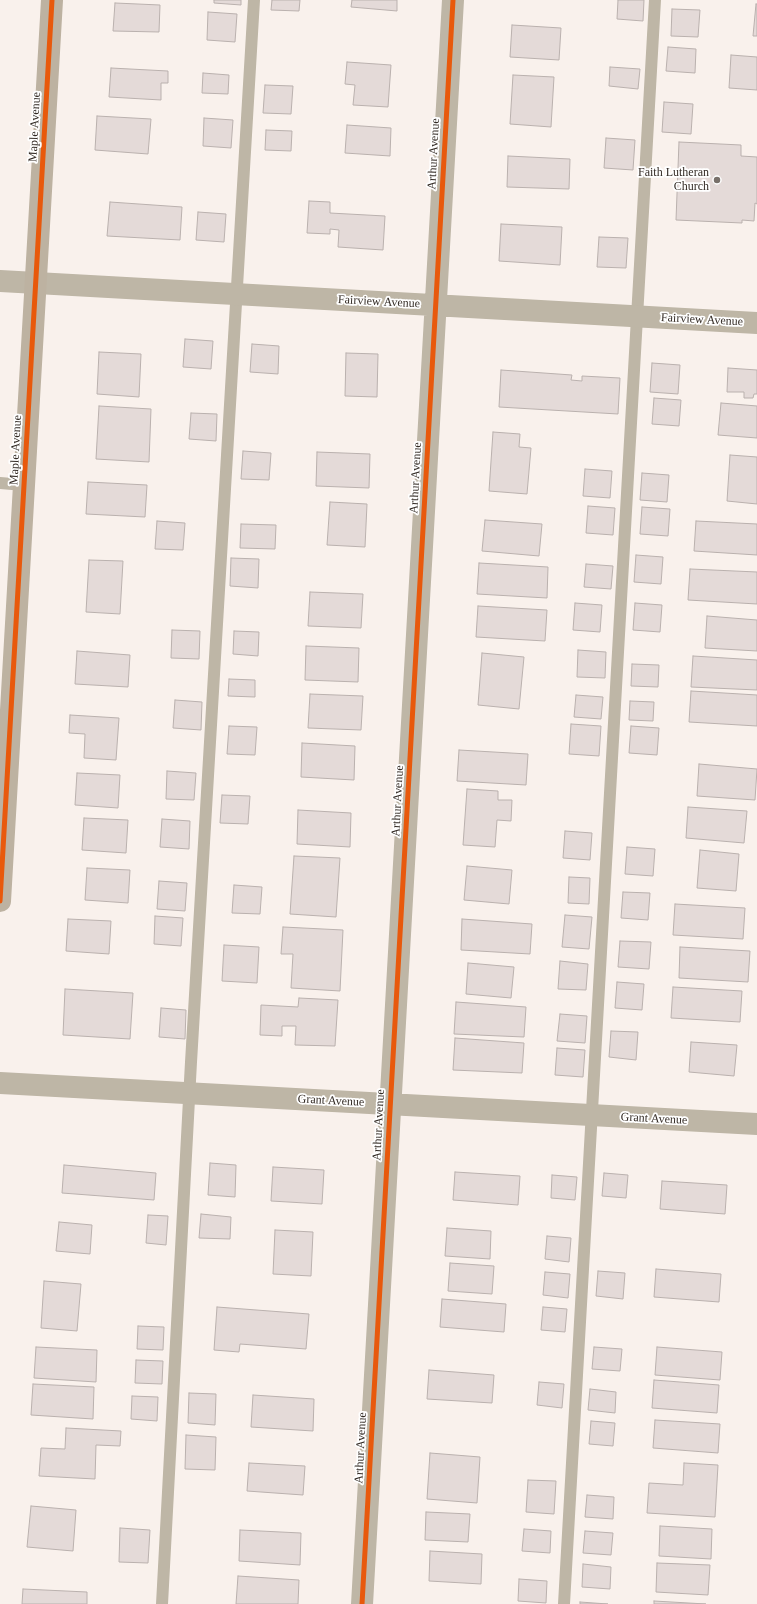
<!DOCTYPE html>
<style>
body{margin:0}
canvas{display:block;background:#f9f1ec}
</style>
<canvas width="757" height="1604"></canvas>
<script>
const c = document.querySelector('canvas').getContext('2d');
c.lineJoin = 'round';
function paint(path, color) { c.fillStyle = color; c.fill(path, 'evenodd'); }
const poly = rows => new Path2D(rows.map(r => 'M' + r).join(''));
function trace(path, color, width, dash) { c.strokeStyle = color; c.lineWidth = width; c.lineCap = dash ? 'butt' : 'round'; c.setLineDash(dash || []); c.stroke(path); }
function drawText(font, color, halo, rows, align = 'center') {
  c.font = font + ' "Times New Roman",serif'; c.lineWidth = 3.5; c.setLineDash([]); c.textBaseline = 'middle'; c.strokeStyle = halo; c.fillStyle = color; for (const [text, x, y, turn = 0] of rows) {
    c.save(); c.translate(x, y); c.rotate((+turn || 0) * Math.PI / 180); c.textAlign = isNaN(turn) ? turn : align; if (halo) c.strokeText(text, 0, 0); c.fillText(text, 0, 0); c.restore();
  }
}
const building = poly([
 [214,0,241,0,241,5,214,3,214,0],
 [272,0,300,0,299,11,271,10,272,0],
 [352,0,397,0,397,11,351,7,352,0],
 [618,0,644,0,643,21,617,19,618,0],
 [115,3,160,5,159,32,113,31,115,3],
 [756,4,757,4,757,36,753,36,756,4],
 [672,9,700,10,698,37,671,36,672,9],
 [208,12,237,14,235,42,207,40,208,12],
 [512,25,561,28,559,60,510,57,512,25],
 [668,47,696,49,695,73,666,71,668,47],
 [731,55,757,57,757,90,729,88,731,55],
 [347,62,391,65,388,107,353,105,355,85,345,84,347,62],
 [610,67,640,69,638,89,609,86,610,67],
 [111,68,168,71,168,83,161,83,161,100,109,97,111,68],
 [203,73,229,75,228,94,202,93,203,73],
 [513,75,554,77,551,127,510,124,513,75],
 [265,85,293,86,291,114,263,113,265,85],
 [664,102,693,104,691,134,662,132,664,102],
 [97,116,151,119,148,154,95,150,97,116],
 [204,118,233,120,231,148,203,146,204,118],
 [347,125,391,128,390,156,345,153,347,125],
 [266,130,292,131,291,151,265,150,266,130],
 [606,138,635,140,633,170,604,168,606,138],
 [679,142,741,145,741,156,757,157,757,204,755,203,754,221,742,220,742,223,676,220,679,142],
 [508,156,570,159,569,189,507,187,508,156],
 [309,201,330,202,330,213,385,216,383,250,338,247,339,230,330,229,330,234,307,233,309,201],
 [110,202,182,207,180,240,107,236,110,202],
 [198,212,226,214,224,242,196,240,198,212],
 [501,224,562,227,560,265,499,261,501,224],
 [599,237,628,238,626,268,597,267,599,237],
 [185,339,213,341,211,369,183,367,185,339],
 [252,344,279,346,278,374,250,372,252,344],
 [99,352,141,354,139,397,97,394,99,352],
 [346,353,378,354,377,397,345,396,346,353],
 [652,363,680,365,678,394,650,392,652,363],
 [728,368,757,370,757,394,754,394,753,398,744,398,744,392,727,392,728,368],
 [501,370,572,375,571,380,582,381,582,376,620,378,618,414,499,407,501,370],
 [654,398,681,400,679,426,652,424,654,398],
 [721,403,757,406,757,438,718,435,721,403],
 [99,406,151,409,149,462,96,459,99,406],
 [191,413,217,414,216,441,189,439,191,413],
 [493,432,520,434,519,447,531,448,527,494,489,491,493,432],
 [243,451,271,453,269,480,241,479,243,451],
 [317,452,370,454,369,488,316,486,317,452],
 [730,455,757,457,757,504,727,501,730,455],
 [585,469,612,471,610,498,583,496,585,469],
 [642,473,669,475,667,502,640,500,642,473],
 [88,482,147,485,145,517,86,514,88,482],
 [330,502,367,504,365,547,327,545,330,502],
 [588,506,615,508,613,535,586,533,588,506],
 [642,507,670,509,668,536,640,534,642,507],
 [485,520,542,524,539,556,482,551,485,520],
 [157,521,185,523,183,550,155,549,157,521],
 [696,521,757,524,757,555,694,551,696,521],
 [241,524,276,525,275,549,240,548,241,524],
 [636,555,663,557,661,584,634,582,636,555],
 [231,558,259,559,258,588,230,586,231,558],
 [89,560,123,561,120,614,86,612,89,560],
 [479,563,548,567,547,598,477,594,479,563],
 [586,564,613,566,611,589,584,587,586,564],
 [690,569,757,572,757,604,688,600,690,569],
 [310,592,363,594,361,628,308,626,310,592],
 [575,603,602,605,600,632,573,630,575,603],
 [635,603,662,605,660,632,633,630,635,603],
 [478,606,547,610,545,641,476,637,478,606],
 [707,616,757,620,757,651,705,648,707,616],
 [172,630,200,631,199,659,171,658,172,630],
 [234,631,259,632,258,656,233,654,234,631],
 [306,646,359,648,358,682,305,680,306,646],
 [578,650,606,652,605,678,577,677,578,650],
 [77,651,130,655,128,687,75,684,77,651],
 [482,653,524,657,519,709,478,705,482,653],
 [693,656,757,660,757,690,691,687,693,656],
 [632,664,659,665,658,687,631,686,632,664],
 [229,679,255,680,255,697,228,696,229,679],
 [691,691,757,695,757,726,689,722,691,691],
 [310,694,363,696,361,730,308,728,310,694],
 [576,695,603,697,601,719,574,717,576,695],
 [175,700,202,702,201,730,173,728,175,700],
 [630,701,654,702,653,721,629,720,630,701],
 [70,715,119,718,116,760,84,758,85,734,69,733,70,715],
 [571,724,601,726,599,756,569,754,571,724],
 [229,726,257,727,255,755,227,754,229,726],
 [631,726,659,728,657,755,629,753,631,726],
 [302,743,355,746,354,780,301,777,302,743],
 [459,750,528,754,526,785,457,781,459,750],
 [699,764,757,769,755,800,697,796,699,764],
 [167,771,196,773,194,800,166,799,167,771],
 [77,773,120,775,118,808,75,805,77,773],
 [467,789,498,791,498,800,512,800,511,821,497,820,495,847,463,845,467,789],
 [222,795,250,796,248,824,220,823,222,795],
 [688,807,747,811,744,843,686,838,688,807],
 [298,810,351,813,350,847,297,844,298,810],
 [84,818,128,820,126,853,82,850,84,818],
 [162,819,190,821,189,849,160,847,162,819],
 [565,831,592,833,590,860,563,858,565,831],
 [627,847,655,849,653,876,625,874,627,847],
 [700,850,739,854,736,891,697,888,700,850],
 [294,856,340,858,336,917,290,914,294,856],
 [467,866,512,870,509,904,464,900,467,866],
 [87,868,130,870,128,903,85,900,87,868],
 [569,877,590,878,589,904,568,903,569,877],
 [159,881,187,883,185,911,157,909,159,881],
 [234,885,262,887,260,914,232,913,234,885],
 [623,892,650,893,648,920,621,918,623,892],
 [675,904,745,908,743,939,673,935,675,904],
 [565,915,592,917,589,949,562,947,565,915],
 [155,916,183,918,181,946,154,944,155,916],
 [68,919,111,921,109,954,66,951,68,919],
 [462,919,532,924,530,954,461,950,462,919],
 [283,927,343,930,340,991,291,988,293,954,281,954,283,927],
 [620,941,651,942,649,969,618,967,620,941],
 [224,945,259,947,257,983,222,981,224,945],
 [680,947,750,951,748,982,679,978,680,947],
 [560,961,588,964,586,990,558,989,560,961],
 [468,963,514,967,511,998,466,994,468,963],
 [617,982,644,984,642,1010,615,1008,617,982],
 [673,987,742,991,740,1022,671,1018,673,987],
 [65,989,133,993,130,1039,63,1035,65,989],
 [299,998,338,1000,335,1046,295,1045,296,1026,282,1026,282,1036,260,1035,261,1005,298,1007,299,998],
 [456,1002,526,1007,524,1037,454,1034,456,1002],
 [161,1008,186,1010,185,1039,159,1037,161,1008],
 [560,1014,587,1016,585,1043,557,1041,560,1014],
 [611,1031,638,1032,636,1060,609,1057,611,1031],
 [455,1038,524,1043,522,1073,453,1070,455,1038],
 [691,1042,737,1045,734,1076,689,1072,691,1042],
 [557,1048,585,1050,583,1077,555,1075,557,1048],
 [210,1163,236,1165,235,1197,208,1195,210,1163],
 [64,1165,156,1173,154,1200,62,1193,64,1165],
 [273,1167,324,1170,322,1204,271,1201,273,1167],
 [455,1172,520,1176,518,1205,453,1200,455,1172],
 [604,1173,628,1175,626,1198,602,1196,604,1173],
 [552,1175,577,1177,575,1200,551,1198,552,1175],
 [662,1181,727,1185,725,1214,660,1209,662,1181],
 [201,1214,231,1217,230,1239,199,1238,201,1214],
 [148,1215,168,1216,166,1245,146,1243,148,1215],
 [59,1222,92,1225,90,1254,56,1251,59,1222],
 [447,1228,491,1231,490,1259,445,1256,447,1228],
 [275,1230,313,1232,311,1276,273,1274,275,1230],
 [547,1236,571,1238,569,1262,545,1259,547,1236],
 [450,1263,494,1266,492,1294,448,1291,450,1263],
 [656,1269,721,1274,719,1302,654,1297,656,1269],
 [598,1271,625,1273,623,1299,596,1296,598,1271],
 [545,1272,570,1274,568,1298,543,1295,545,1272],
 [44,1281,81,1284,77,1331,41,1328,44,1281],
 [442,1299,506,1304,504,1332,440,1327,442,1299],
 [217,1307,309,1314,306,1349,240,1344,239,1352,214,1350,217,1307],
 [543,1307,567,1309,565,1332,541,1330,543,1307],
 [138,1326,164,1327,163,1350,137,1349,138,1326],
 [36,1347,97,1350,96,1382,34,1378,36,1347],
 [594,1347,622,1349,620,1371,592,1369,594,1347],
 [657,1347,722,1352,720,1380,655,1375,657,1347],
 [136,1360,163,1361,162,1384,135,1383,136,1360],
 [429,1370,494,1375,492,1403,427,1399,429,1370],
 [654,1380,719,1385,717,1413,652,1408,654,1380],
 [539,1382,564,1384,562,1408,537,1405,539,1382],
 [33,1384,94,1387,93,1419,31,1415,33,1384],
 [590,1389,616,1392,615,1413,588,1410,590,1389],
 [189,1393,216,1394,215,1425,188,1423,189,1393],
 [253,1395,314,1399,313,1431,251,1427,253,1395],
 [132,1396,158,1397,157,1421,131,1419,132,1396],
 [655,1420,720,1424,718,1453,653,1448,655,1420],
 [591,1421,615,1423,613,1446,589,1444,591,1421],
 [66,1428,121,1431,120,1446,96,1445,95,1479,39,1476,41,1448,65,1449,66,1428],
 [186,1435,216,1437,215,1470,185,1469,186,1435],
 [430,1453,480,1457,477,1503,427,1499,430,1453],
 [249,1463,305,1466,303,1495,247,1491,249,1463],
 [684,1463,718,1465,715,1517,647,1513,649,1483,683,1485,684,1463],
 [528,1480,556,1481,554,1514,526,1512,528,1480],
 [587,1495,614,1497,613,1519,585,1517,587,1495],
 [31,1506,76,1510,73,1551,27,1547,31,1506],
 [426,1512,470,1514,468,1542,425,1540,426,1512],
 [660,1526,712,1529,711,1559,659,1556,660,1526],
 [120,1528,150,1530,148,1563,119,1562,120,1528],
 [524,1529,551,1531,550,1553,522,1551,524,1529],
 [240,1530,301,1533,300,1565,239,1561,240,1530],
 [585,1531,613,1533,611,1555,583,1553,585,1531],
 [430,1551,482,1554,481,1584,429,1581,430,1551],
 [657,1563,710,1565,708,1595,656,1592,657,1563],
 [583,1564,611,1567,610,1589,582,1587,583,1564],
 [238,1576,299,1580,298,1604,236,1604,238,1576],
 [519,1579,547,1581,546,1603,518,1601,519,1579],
 [23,1589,87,1592,87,1604,22,1604,23,1589],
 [654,1601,706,1604,654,1604,654,1601],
 [580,1602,608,1604,580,1604,580,1602]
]);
paint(building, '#e4dad8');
trace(building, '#bab1ae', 1);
trace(poly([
 [0,483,24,485],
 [162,1604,191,1062,254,0],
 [564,1604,655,0]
]), '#beb6a6', 12);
trace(poly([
 [0,281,757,323],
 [0,1083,757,1124],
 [362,1604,453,0]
]), '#beb6a6', 22);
trace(poly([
 [0,901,52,0]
]), '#bdb2a1', 22);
trace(poly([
 [0,901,52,0],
 [362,1604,453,0]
]), '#e8590c', 5);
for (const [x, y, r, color] of [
 [717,180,4,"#78706a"]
]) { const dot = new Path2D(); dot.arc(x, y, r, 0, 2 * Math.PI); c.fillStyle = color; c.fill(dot); trace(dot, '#fff', 1.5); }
drawText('12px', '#322a24', '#fff', [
 ["Maple Avenue",35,127,-87],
 ["Arthur Avenue",434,154,-87],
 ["Fairview Avenue",379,302,3],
 ["Fairview Avenue",702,320,3],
 ["Maple Avenue",16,450,-87],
 ["Arthur Avenue",416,478,-87],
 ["Arthur Avenue",398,801,-87],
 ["Grant Avenue",331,1101,3],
 ["Grant Avenue",654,1119,3],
 ["Arthur Avenue",379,1125,-87],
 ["Arthur Avenue",361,1448,-87]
]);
drawText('12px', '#322a24', '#fff', [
 ["Faith Lutheran",709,173],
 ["Church",709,187]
], 'right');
</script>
